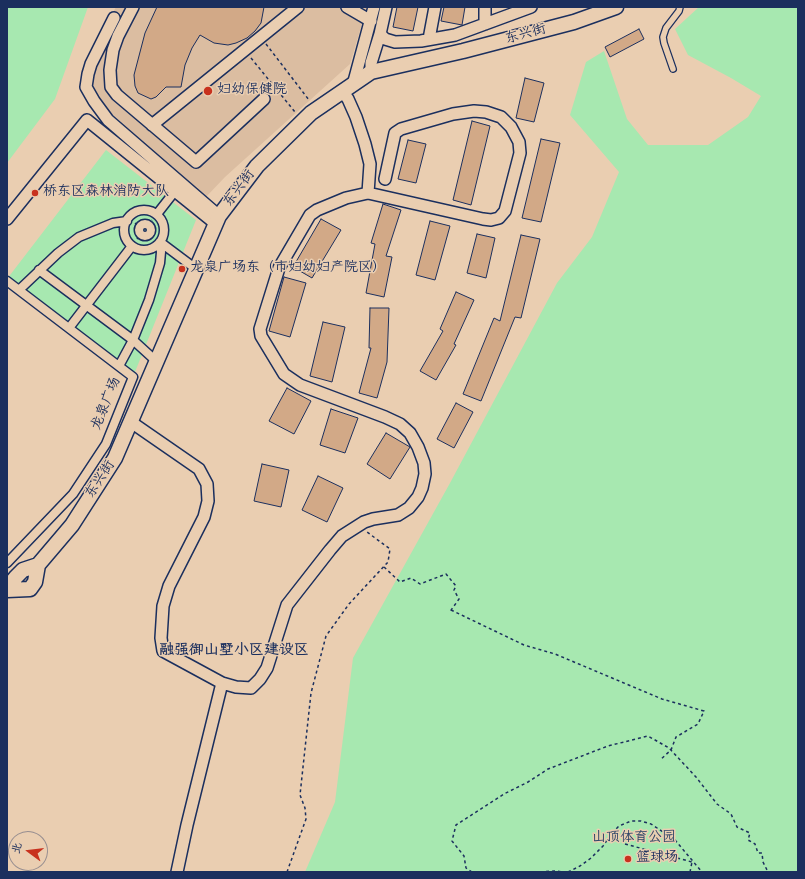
<!DOCTYPE html>
<meta charset="utf-8">
<style>
body{margin:0}
#map{position:relative;width:805px;height:879px;overflow:hidden;background:#eaceb1;font-family:"Indie Flower","LXGW WenKai TC",sans-serif}
canvas{display:block}
.frame{position:absolute;inset:0;border:8px solid #1b2f5e;pointer-events:none}
.north{position:absolute;left:8px;top:831px;width:40px;height:40px;box-sizing:border-box;background:#eaceb1;border:1px solid #978e90;border-radius:50%;rotate:285deg;font-size:11px;font-weight:700;line-height:16px;text-align:center;color:#1b2f5e}
.north::after{content:'';display:block;margin:auto;width:14px;height:18px;background:#c8321e;clip-path:polygon(50% 0,100% 100%,50% 72%,0 100%)}
</style>
<div id="map">
<canvas width="805" height="879"></canvas>
<div class="frame"></div>
<div class="north">北</div>
</div>
<script>
const c = document.querySelector('canvas').getContext('2d');
c.lineJoin = 'round';
function paint(path, color) { c.fillStyle = color; c.fill(path, 'evenodd'); }
const poly = rows => new Path2D(rows.map(r => 'M' + r).join(''));
function trace(path, color, width, dash) { c.strokeStyle = color; c.lineWidth = width; c.lineCap = dash ? 'butt' : 'round'; c.setLineDash(dash || []); c.stroke(path); }
function drawText(font, color, halo, rows, align = 'center') {
  c.font = font + ' "Indie Flower","LXGW WenKai TC",sans-serif'; c.lineWidth = 3; c.setLineDash([]); c.textBaseline = 'middle'; c.strokeStyle = halo; c.fillStyle = color; for (const [text, x, y, turn = 0] of rows) {
    c.save(); c.translate(x, y); c.rotate((+turn || 0) * Math.PI / 180); c.textAlign = isNaN(turn) ? turn : align; if (halo) c.strokeText(text, 0, 0); c.fillText(text, 0, 0); c.restore();
  }
}
paint(poly([
 [116,7,367,7,350,64,225,177,205,198,109,111,81,71]
]), '#dbbda1');
paint(poly([
 [7,7,88,7,55,99,7,163],
 [699,7,798,7,798,872,305,872,335,802,353,658,450,483,557,283,592,237,619,172,570,115,586,62,604,51,627,119,648,145,708,145,748,117,761,96,731,78,688,55,675,29],
 [106,150,196,220,133,377,7,279]
]), '#a7e8b0');
const building = poly([
 [157,7,264,7,261,23,255,31,247,38,236,43,228,45,214,43,200,35,192,48,185,65,181,87,166,87,156,97,151,99,138,93,135,86,134,75,145,33,157,7],
 [397,7,418,7,413,31,393,27,397,7],
 [444,7,465,7,462,25,441,21,444,7],
 [639,29,644,39,610,57,605,47,639,29],
 [525,78,544,83,534,122,516,118,525,78],
 [472,121,490,126,471,205,453,200,472,121],
 [541,139,560,143,541,222,522,218,541,139],
 [408,140,426,144,416,183,398,179,408,140],
 [383,204,401,210,386,256,392,257,384,297,366,293,375,244,371,243,383,204],
 [321,219,341,230,312,278,293,267,321,219],
 [430,221,450,226,435,280,416,275,430,221],
 [477,234,495,238,486,278,467,273,477,234],
 [521,235,540,239,521,318,515,317,481,401,463,394,494,318,500,321,521,235],
 [284,277,306,283,290,337,269,331,284,277],
 [456,292,474,300,454,344,456,345,436,380,420,371,443,331,440,329,456,292],
 [370,308,389,308,387,362,377,398,359,393,371,348,369,348,370,308],
 [323,322,345,327,332,382,310,376,323,322],
 [287,388,311,401,294,434,269,421,287,388],
 [456,403,473,412,454,448,437,439,456,403],
 [331,409,358,418,345,453,320,445,331,409],
 [386,433,410,447,390,479,367,464,386,433],
 [262,464,289,470,281,507,254,501,262,464],
 [318,476,343,488,327,522,302,510,318,476]
]);
paint(building, '#d2a987');
trace(building, '#1b2f5e', 1);
const service = poly([
 [673,69,664,43,663,37,666,28,679,11,680,7]
]);
const pedestrian = poly([
 '124 230a20 20 0 1 1 40 0a20 20 0 1 1-40 0Z',
 [157,214,175,191],
 '139 230a6 6 0 1 1 12 0a6 6 0 1 1-12 0Z',
 [160,242,196,269],
 [39,270,133,340,156,361],
 [7,281,133,377,106,444,73,494,7,563],
 [19,290,58,253,79,237,113,223,127,221],
 [69,328,132,246],
 [119,366,133,340,149,300,160,263,161,252,160,242]
]);
const minor = poly([
 [133,7,118,36,113,50,110,70,111,87,117,95,196,162,264,99],
 [347,7,371,21],
 [114,18,91,64,88,74,86,87,94,101,108,120,219,216],
 [485,24,485,7],
 [380,34,385,39,395,42,421,41,455,35,531,7],
 [429,39,435,7],
 [371,72,371,63,380,34,386,7],
 [353,85,374,7],
 [343,92,348,99,356,117,365,144,370,164,368,193],
 [152,125,298,7],
 [7,219,87,120,216,224],
 [131,422,199,469,207,484,208,501,204,517,169,586,163,606,161,638,163,651,222,683,236,687,251,688,260,679,267,668,287,605,330,550,342,536,364,522,373,519,398,515,409,508,418,497,422,488,425,474,424,463,418,447,410,433,400,424,385,417,300,385,284,374,261,336,260,329,279,268,310,215,317,210,346,198,368,193,483,219,491,220,499,218,505,211,520,153,519,142,511,127,501,117,486,112,474,111,453,114,401,129,395,133,385,179],
 [177,872,187,825,222,683]
]);
const tertiary = poly([
 [38,565,72,525,115,458,219,216,257,166,311,113,371,72,463,51,574,22,616,7],
 [7,588,16,577,23,570,38,565],
 [7,590,30,589,35,582,38,565]
]);
trace(service, '#1b2f5e', 8);
trace(pedestrian, '#1b2f5e', 11);
trace(minor, '#1b2f5e', 14);
trace(tertiary, '#1b2f5e', 17);
trace(poly([
 [266,44,309,100],
 [251,58,295,112],
 [135,223,140,227],
 [148,225,152,220],
 [149,235,153,237],
 [137,239,141,234],
 [384,567,400,582,411,578,420,584,446,574,456,586,454,590,459,599,449,613],
 [451,610,524,645,555,654,662,699,704,711,698,724,676,737,671,750,660,760],
 [625,844,692,862],
 [287,872,306,819,305,808,300,795,311,693,326,636,349,604,388,562,390,549,367,532],
 [472,872,466,868,464,856,452,841,456,825,504,794,528,782,548,769,608,746,648,736,669,748,696,777,717,804,731,814,737,827,750,833,748,840,755,844,758,853,762,853,763,862,768,872],
 [540,872,554,871,565,872],
 [568,872,580,866,591,858,604,845,610,835,619,826,631,821,641,821,651,824,675,840,702,872],
 [690,872,692,862]
]), '#1b2f5e', 1.5, [3, 3]);
trace(service, '#eaceb1', 5.5);
trace(pedestrian, '#eaceb1', 8);
trace(minor, '#eaceb1', 11);
trace(tertiary, '#eaceb1', 14);
for (const [x, y, r, color] of [
 [208,91,5,"#c8321e"],
 [35,193,4,"#c8321e"],
 [182,269,4,"#c8321e"],
 [628,859,4,"#c8321e"]
]) { const dot = new Path2D(); dot.arc(x, y, r, 0, 2 * Math.PI); c.fillStyle = color; c.fill(dot); trace(dot, '#eaceb1', 1.5); }
drawText('14px', '#1b2f5e', '#eaceb1', [
 ["东兴街",526,35,-15],
 ["东兴街",240,189,-53],
 ["龙泉广场",107,404,-68],
 ["东兴街",101,480,-57]
]);
drawText('14px', '#1b2f5e', '#eaceb1', [
 ["妇幼保健院",217,91],
 ["桥东区森林消防大队",43,193],
 ["龙泉广场东（市妇幼妇产院区）",190,269],
 ["篮球场",636,859]
], 'left');
drawText('14px', '#294266', '#eaceb1', [
 ["山顶体育公园",634,839]
]);
drawText('bold 15px', '#1b2f5e', '#eaceb1', [
 ["融强御山墅小区建设区",234,652]
]);
</script>
